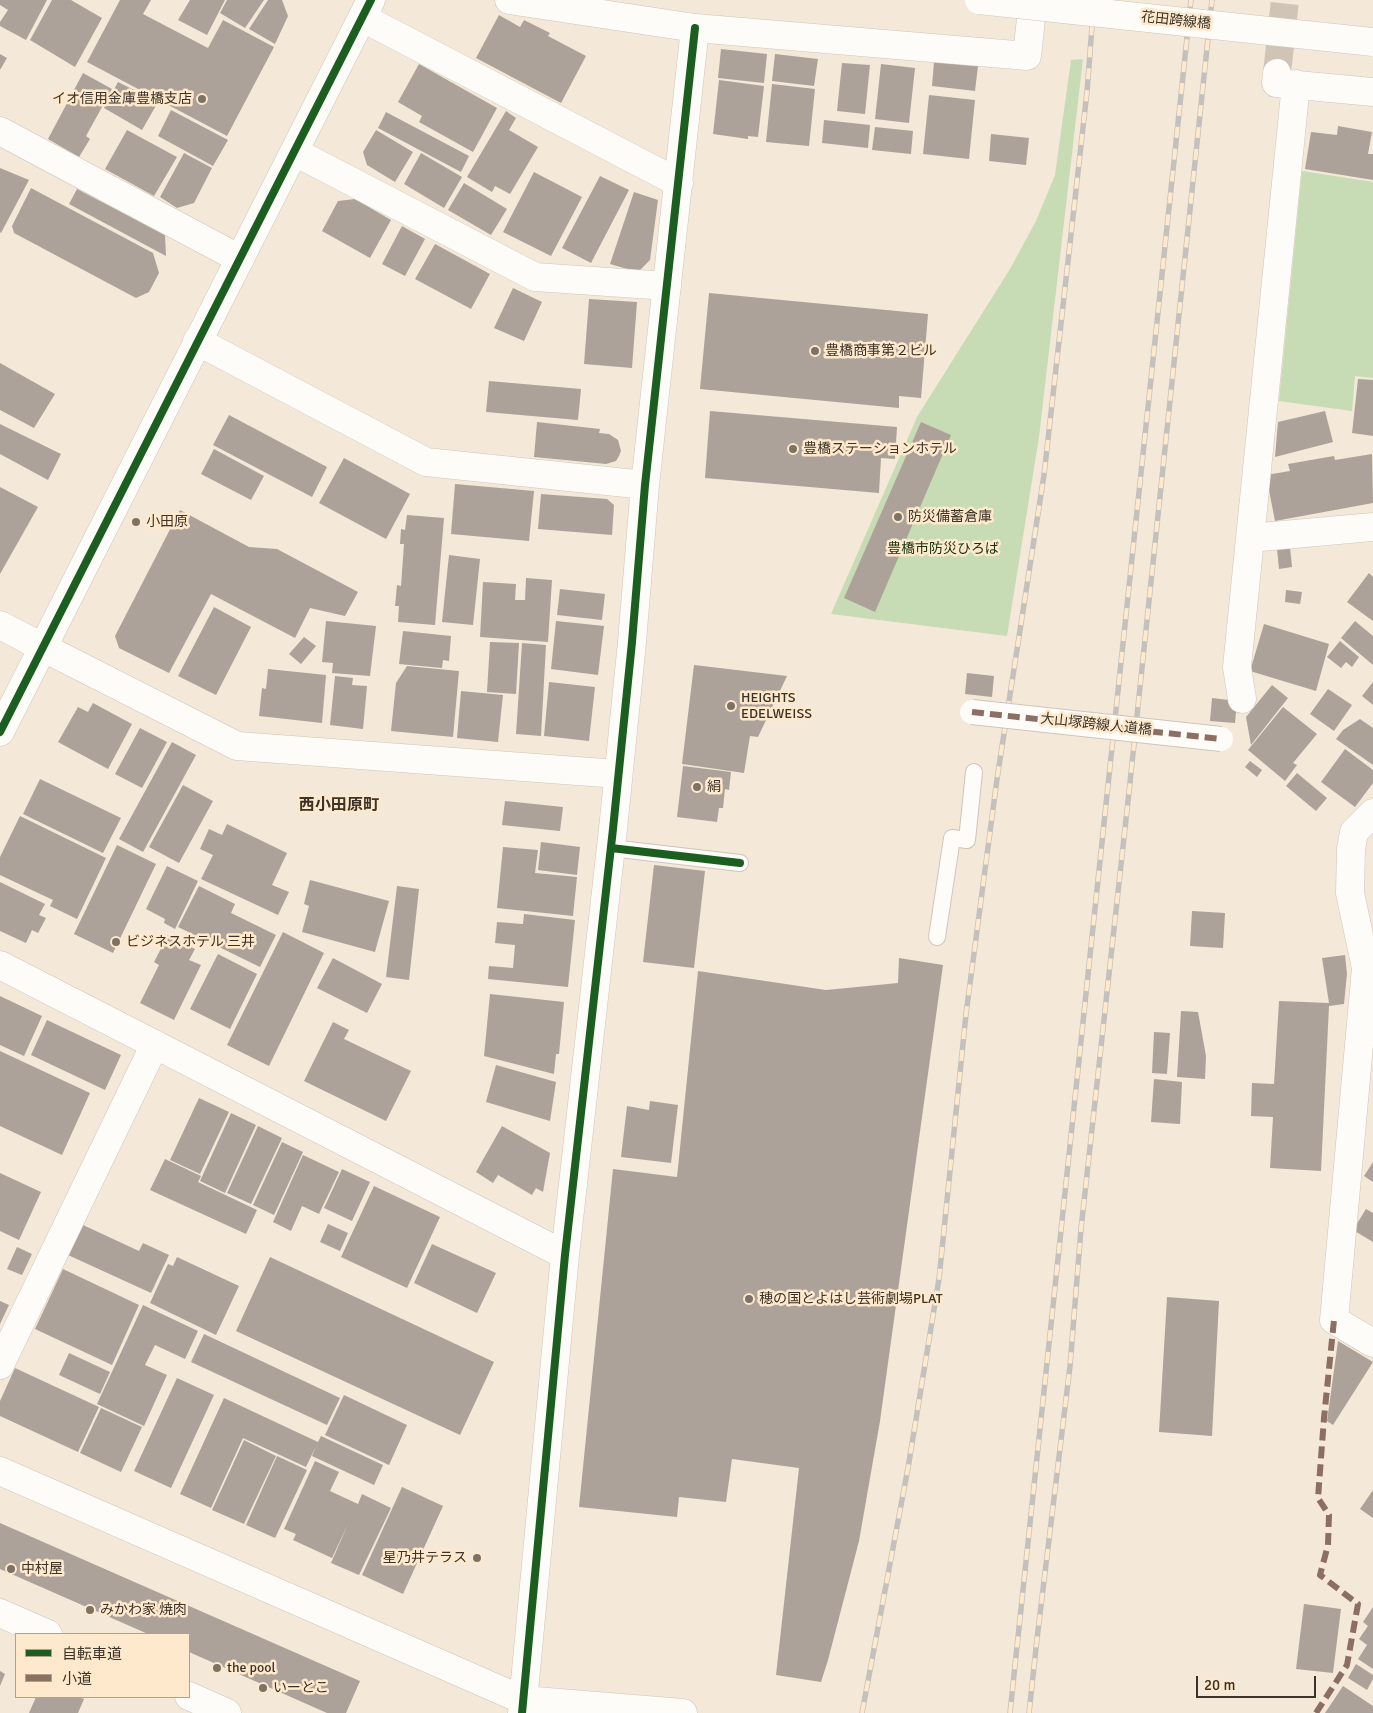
<!DOCTYPE html>
<meta charset="utf-8">
<style>
body{margin:0}
#map{position:relative;width:1373px;height:1713px;overflow:hidden;background:#f4e8d8;font-family:Signika,"Noto Sans JP",sans-serif}
canvas{display:block}
.legend{position:absolute;left:15px;top:1633px;width:175px;height:65px;box-sizing:border-box;background:#ffe9cd;border:1px solid #b1a08b;margin:0;padding:6px 9px;list-style:none;font-size:15px;color:#3b3228}
.legend li{display:flex;align-items:center;gap:10px;height:25px}
.legend b{width:25px;border:1px solid #b1a08b}
.scale{position:absolute;left:1196px;top:1676px;width:120px;height:22px;box-sizing:border-box;border:2px solid #3b3228;border-top:0;padding-left:6px;font-size:15px;line-height:18px;white-space:nowrap;color:#3b3228;-webkit-text-stroke:4px #ffe9cd;paint-order:stroke}
</style>
<div id="map">
<canvas width="1373" height="1713"></canvas>
<ul class="legend">
<li><b style="height:6px;background:#1b5e20"></b>自転車道</li>
<li><b style="height:6px;background:#8d6e63"></b>小道</li>
</ul>
<div class="scale">20 m</div>
</div>
<script>
const c = document.querySelector('canvas').getContext('2d');
c.lineJoin = 'round';
function paint(path, color) { c.fillStyle = color; c.fill(path, 'evenodd'); }
const poly = rows => new Path2D(rows.map(r => 'M' + r).join(''));
function trace(path, color, width, dash) { c.strokeStyle = color; c.lineWidth = width; c.lineCap = dash ? 'butt' : 'round'; c.setLineDash(dash || []); c.stroke(path); }
function drawText(font, color, halo, rows, align = 'center') {
  c.font = font + ' Signika,"Noto Sans JP",sans-serif'; c.lineWidth = 5; c.setLineDash([]); c.textBaseline = 'middle'; c.strokeStyle = halo; c.fillStyle = color; for (const [text, x, y, turn = 0] of rows) {
    c.save(); c.translate(x, y); c.rotate((+turn || 0) * Math.PI / 180); c.textAlign = isNaN(turn) ? turn : align; if (halo) c.strokeText(text, 0, 0); c.fillText(text, 0, 0); c.restore();
  }
}
paint(poly([
 [1083,59,1039,437,1007,636,831,614,917,417,1010,269,1036,221,1055,175,1071,60],
 [1302,171,1373,182,1373,378,1355,376,1352,411,1279,401]
]), '#c7dbb4');
paint(poly([
 [0,0,47,0,26,40,0,26,0,22,8,10,0,5],
 [52,0,71,0,102,18,75,67,30,40],
 [120,0,151,0,143,14,208,48,223,20,274,47,227,136,87,62],
 [190,0,225,0,207,35,178,20],
 [227,0,264,0,245,28,220,13],
 [268,0,282,0,288,16,275,44,249,29],
 [499,15,520,27,524,20,550,33,548,36,586,56,561,103,476,58],
 [721,49,767,54,764,83,718,78],
 [0,54,7,58,0,70],
 [775,54,818,59,814,86,772,81],
 [934,62,978,66,975,91,932,86],
 [842,63,870,65,865,114,837,111],
 [419,64,497,108,473,152,419,122,422,116,398,102],
 [881,64,915,68,909,123,875,119],
 [83,73,112,89,86,136,90,139,79,157,48,139],
 [719,80,764,86,758,137,748,136,748,139,713,134],
 [118,82,158,102,142,130,104,108],
 [772,84,815,89,809,146,766,142],
 [929,95,975,100,969,159,923,154],
 [171,110,228,140,213,166,158,136],
 [506,111,516,118,509,130,538,147,510,194,495,186,492,192,467,177],
 [386,112,469,156,461,172,378,128],
 [824,120,870,125,868,148,822,143],
 [1338,126,1372,132,1368,154,1373,154,1373,180,1305,169,1311,132,1337,135],
 [875,127,913,131,911,154,872,150],
 [127,130,177,157,154,196,105,169],
 [376,130,413,152,395,182,367,165,363,152],
 [991,134,1029,138,1026,165,989,161],
 [184,153,212,168,194,203,177,208,160,197],
 [421,153,462,177,444,208,404,184],
 [0,168,29,180,1,233,0,232],
 [534,172,582,197,551,256,503,232],
 [600,176,629,190,591,263,562,248],
 [464,183,507,209,491,235,448,210],
 [31,188,153,253,159,273,149,292,136,298,14,233,12,226],
 [77,189,165,235,166,256,69,204],
 [634,192,658,200,650,260,638,272,610,264],
 [355,199,391,220,370,258,322,231,338,201],
 [402,226,425,239,405,276,382,264],
 [435,244,490,274,471,309,415,279],
 [513,288,542,302,524,341,494,328],
 [709,293,928,314,921,398,899,396,899,408,700,389],
 [589,299,637,302,632,368,584,364],
 [0,363,55,394,34,428,0,410],
 [1358,379,1373,380,1373,436,1352,433],
 [489,381,581,389,578,420,486,412],
 [710,411,897,427,895,459,881,458,879,493,705,478],
 [1325,411,1333,442,1275,457,1278,422],
 [229,415,327,467,312,497,213,445],
 [537,422,600,429,599,433,609,434,618,440,621,451,619,456,616,461,606,464,534,457],
 [921,422,951,435,875,612,844,598],
 [0,424,61,454,48,480,0,454],
 [214,449,264,476,251,500,201,474],
 [1372,454,1373,503,1275,521,1266,475,1290,471,1288,464,1334,456,1335,460],
 [344,458,410,494,386,539,319,503],
 [455,484,534,491,529,541,451,534],
 [0,487,38,507,0,574],
 [541,494,607,499,614,505,612,535,538,529],
 [180,510,249,547,277,549,358,592,345,616,310,608,295,638,211,594,169,673,119,648,115,636],
 [407,515,444,518,435,625,398,622,399,606,395,606,397,585,401,586,404,544,400,544,401,529,405,530],
 [1290,547,1292,567,1279,569,1277,549],
 [449,555,480,559,473,625,442,622],
 [1369,573,1373,577,1373,621,1347,602],
 [526,578,552,580,548,642,480,637,483,582,516,584,515,600,525,600],
 [560,589,605,594,602,620,557,615],
 [1286,590,1302,592,1300,604,1285,602],
 [214,607,251,627,216,695,178,676],
 [326,621,376,626,370,676,332,673,333,663,322,662],
 [556,621,604,626,598,675,551,669],
 [1355,621,1373,636,1373,665,1341,638],
 [1264,624,1329,644,1316,691,1250,671],
 [403,631,451,636,449,661,443,660,442,668,399,664],
 [304,637,316,646,301,664,289,654],
 [1340,641,1359,657,1352,667,1346,662,1341,668,1327,657],
 [490,642,519,643,516,694,487,692],
 [522,643,546,645,541,736,516,734],
 [694,665,787,676,758,737,750,736,744,773,682,764],
 [407,666,459,671,453,737,391,731,396,683],
 [268,669,326,675,322,723,259,716,262,688,266,689],
 [967,673,994,676,992,697,965,694],
 [335,676,353,678,352,685,367,686,363,729,330,725],
 [549,682,595,687,589,741,544,736],
 [1373,682,1373,705,1362,696],
 [1272,685,1288,698,1251,745,1246,717],
 [1328,689,1352,705,1334,731,1310,714],
 [461,691,503,695,498,742,457,738],
 [1212,698,1237,701,1235,723,1210,721],
 [93,703,132,724,108,769,58,742,78,707,88,712],
 [1283,707,1317,734,1293,763,1297,765,1285,781,1248,750],
 [1360,719,1373,728,1373,765,1336,739,1343,730],
 [140,728,167,742,142,788,115,774],
 [172,742,196,755,143,852,119,839],
 [1345,749,1373,770,1373,783,1355,807,1321,782],
 [1250,761,1262,770,1257,777,1245,767],
 [683,766,731,772,729,790,725,789,723,808,719,808,717,822,677,817],
 [1297,773,1327,798,1316,811,1286,786],
 [40,779,121,818,103,853,23,814],
 [183,785,213,801,179,863,149,847],
 [505,801,563,807,560,831,502,825],
 [20,816,106,858,77,919,50,906,53,900,0,875,0,857],
 [227,824,287,853,272,885,289,892,278,915,201,879,213,855,200,849,209,829,222,835],
 [541,842,580,847,577,875,538,870],
 [117,845,156,864,113,953,74,934],
 [503,847,538,850,535,873,577,877,573,916,497,908],
 [654,865,705,871,694,968,643,962],
 [167,866,198,881,175,929,164,923,165,919,146,909],
 [310,880,389,901,375,952,302,932,309,906,304,904],
 [0,882,45,904,39,915,46,918,38,933,32,930,26,943,0,931],
 [199,886,235,904,231,913,276,935,260,967,178,927],
 [397,886,419,889,409,980,386,977],
 [1192,911,1225,913,1223,948,1190,946],
 [524,914,575,920,568,987,488,979,489,966,513,968,515,945,495,943,497,922,523,924],
 [283,932,324,953,269,1066,227,1045],
 [168,935,195,949,189,960,201,965,174,1020,140,1003,159,965,154,962],
 [218,954,257,974,230,1029,190,1009],
 [1345,955,1347,974,1344,1004,1329,1006,1321,1171,1270,1168,1273,1117,1251,1116,1252,1083,1274,1084,1279,1001,1329,1003,1322,958],
 [333,958,382,984,367,1013,317,988],
 [899,958,943,965,880,1421,859,1541,828,1660,821,1682,776,1675,799,1468,732,1459,726,1502,679,1497,677,1517,579,1507,613,1169,677,1177,698,971,826,990,898,983],
 [490,994,564,1002,559,1054,556,1054,554,1074,484,1056],
 [0,996,42,1016,24,1056,0,1045],
 [1181,1011,1198,1012,1206,1056,1205,1079,1177,1077],
 [47,1020,121,1055,105,1090,31,1055],
 [333,1022,349,1030,344,1039,411,1071,386,1121,304,1081],
 [1154,1032,1170,1033,1167,1074,1152,1073],
 [0,1051,90,1093,62,1155,0,1126],
 [496,1065,556,1082,550,1121,486,1102],
 [1154,1079,1182,1082,1180,1124,1151,1122],
 [199,1098,229,1112,200,1174,170,1160],
 [650,1101,678,1105,671,1163,621,1157,627,1106,649,1110],
 [231,1113,256,1125,225,1193,200,1181],
 [258,1126,282,1138,251,1204,227,1193],
 [502,1126,550,1153,543,1192,536,1188,532,1195,498,1175,493,1183,476,1172],
 [282,1142,303,1152,274,1215,253,1205],
 [303,1155,339,1172,319,1214,302,1206,291,1231,273,1222],
 [165,1159,201,1176,198,1182,257,1210,246,1234,150,1190],
 [1373,1162,1373,1182,1364,1176],
 [342,1169,370,1182,352,1221,324,1208],
 [0,1173,41,1192,19,1240,0,1231],
 [374,1186,440,1217,407,1288,341,1257],
 [1366,1209,1373,1213,1373,1242,1353,1230],
 [328,1224,348,1233,340,1251,320,1242],
 [83,1225,139,1251,143,1243,169,1255,151,1293,68,1255],
 [432,1244,496,1273,477,1313,414,1283],
 [17,1247,32,1254,22,1275,7,1269],
 [177,1257,239,1286,216,1335,150,1303,168,1264,173,1266],
 [270,1257,494,1362,460,1435,236,1331],
 [63,1269,139,1305,112,1365,35,1329],
 [1167,1297,1219,1301,1212,1436,1159,1432],
 [0,1301,9,1305,0,1324],
 [143,1305,198,1331,185,1359,155,1345,145,1365,167,1375,144,1426,97,1404],
 [204,1334,340,1398,327,1425,191,1362],
 [1338,1341,1373,1362,1333,1425,1327,1421],
 [69,1353,110,1372,100,1394,59,1375],
 [15,1368,99,1407,78,1452,0,1416,0,1401],
 [177,1378,214,1395,171,1488,134,1471],
 [344,1395,407,1425,389,1465,325,1435],
 [224,1398,318,1442,321,1436,383,1465,374,1485,312,1456,316,1446,306,1467,243,1438,211,1508,180,1494],
 [101,1408,142,1427,121,1472,80,1453],
 [244,1440,276,1456,244,1524,212,1510],
 [277,1456,307,1470,275,1538,246,1525],
 [315,1461,339,1472,330,1491,358,1504,362,1494,391,1508,359,1575,331,1563,348,1524,332,1558,293,1540,296,1534,284,1529],
 [402,1487,443,1506,403,1594,362,1575],
 [1373,1490,1373,1518,1360,1509],
 [0,1523,360,1681,346,1713,327,1713,189,1652,189,1634,148,1634,0,1569],
 [1304,1604,1341,1609,1333,1673,1296,1669],
 [1373,1607,1373,1669,1358,1659,1367,1645,1359,1639,1368,1626,1363,1622],
 [1356,1664,1373,1675,1373,1679,1367,1690,1348,1678],
 [0,1671,5,1674,0,1686],
 [1343,1686,1373,1706,1373,1713,1325,1713],
 [36,1697,78,1697,84,1699,78,1713,29,1713]
]), '#ada299');
trace(poly([
 [1277,73,1285,0]
]), '#cfc4b5', 28, [28, 14]);
const service = poly([
 [611,848,740,863],
 [937,937,952,838,967,840,974,772]
]);
const minor = poly([
 [509,0,695,28,1027,56,1033,0],
 [363,18,679,183],
 [1277,73,1276,83,1373,92],
 [0,131,240,259],
 [295,152,535,277,667,286],
 [197,341,426,462,645,485],
 [1250,538,1373,527],
 [44,648,237,746,618,774],
 [1242,699,1237,667,1296,84],
 [1373,813,1354,832,1351,849,1350,893,1366,968,1334,1320,1373,1343],
 [0,965,565,1255],
 [0,1365,155,1044],
 [0,1471,523,1700,683,1713],
 [0,1613,48,1634],
 [189,1696,227,1713],
 [522,1713,565,1255,613,829,632,642,645,485,695,28]
]);
const tertiary = poly([
 [0,625,44,648],
 [0,732,371,0]
]);
trace(service, '#cfc5b9', 18);
trace(minor, '#cfc5b9', 29);
trace(tertiary, '#cfc5b9', 29);
trace(service, '#fdfcf9', 16);
trace(minor, '#fdfcf9', 28);
trace(tertiary, '#fdfcf9', 28);
const rail = poly([
 [862,1713,908,1468,939,1279,966,1014,997,779,1044,475,1087,92,1094,0],
 [1010,1713,1191,0],
 [1029,1713,1037,1639,1070,1366,1081,1229,1129,792,1212,0]
]);
trace(rail, '#c4c1bd', 5.5);
trace(rail, '#ffe9cd', 4, [11]);
const pedestrianBridge = poly([
 [972,712,1221,739]
]);
const tertiaryBridge = poly([
 [979,0,1373,42]
]);
trace(pedestrianBridge, '#cfc5b9', 26, []);
trace(tertiaryBridge, '#cfc5b9', 29, []);
trace(pedestrianBridge, '#fdfcf9', 24);
trace(tertiaryBridge, '#fdfcf9', 28);
trace(poly([
 [972,712,1221,739],
 [1316,1713,1347,1665,1358,1604,1320,1575,1328,1545,1329,1515,1318,1498,1324,1418,1334,1320]
]), '#8d6e63', 6, [12, 6]);
trace(poly([
 [0,732,371,0],
 [611,848,740,863],
 [522,1713,565,1255,613,829,632,642,645,485,695,28]
]), '#1b5e20', 8);
for (const [x, y, r, color] of [
 [202,99,5,"#7c7266"],
 [815,351,5,"#7c7266"],
 [793,449,5,"#7c7266"],
 [898,517,5,"#7c7266"],
 [136,522,5,"#7c7266"],
 [731,706,5,"#7c7266"],
 [697,787,5,"#7c7266"],
 [116,942,5,"#7c7266"],
 [749,1299,5,"#7c7266"],
 [477,1558,5,"#7c7266"],
 [11,1569,5,"#7c7266"],
 [90,1610,5,"#7c7266"],
 [217,1668,5,"#7c7266"],
 [263,1688,5,"#7c7266"]
]) { const dot = new Path2D(); dot.arc(x, y, r, 0, 2 * Math.PI); c.fillStyle = color; c.fill(dot); trace(dot, '#ffe9cd', 2); }
drawText('14px', '#3b3228', '#ffe9cd', [
 ["花田跨線橋",1176,21,6],
 ["大山塚跨線人道橋",1096,725,6]
]);
drawText('14px', '#3b3228', '#ffe9cd', [
 ["イオ信用金庫豊橋支店",192,99,"right"],
 ["豊橋商事第２ビル",825,351],
 ["豊橋ステーションホテル",803,449],
 ["防災備蓄倉庫",908,517],
 ["小田原",146,522],
 ["HEIGHTS",741,698],
 ["EDELWEISS",741,714],
 ["絹",707,787],
 ["ビジネスホテル 三井",126,942],
 ["穂の国とよはし芸術劇場PLAT",759,1299],
 ["星乃井テラス",467,1558,"right"],
 ["中村屋",21,1569],
 ["みかわ家 焼肉",100,1610],
 ["the pool",227,1668],
 ["いーとこ",273,1688]
], 'left');
drawText('14px', '#15340d', '#ffe9cd', [
 ["豊橋市防災ひろば",943,549]
]);
drawText('bold 16px', '#3b3228', '#ffe9cd', [
 ["西小田原町",339,806]
]);
</script>
